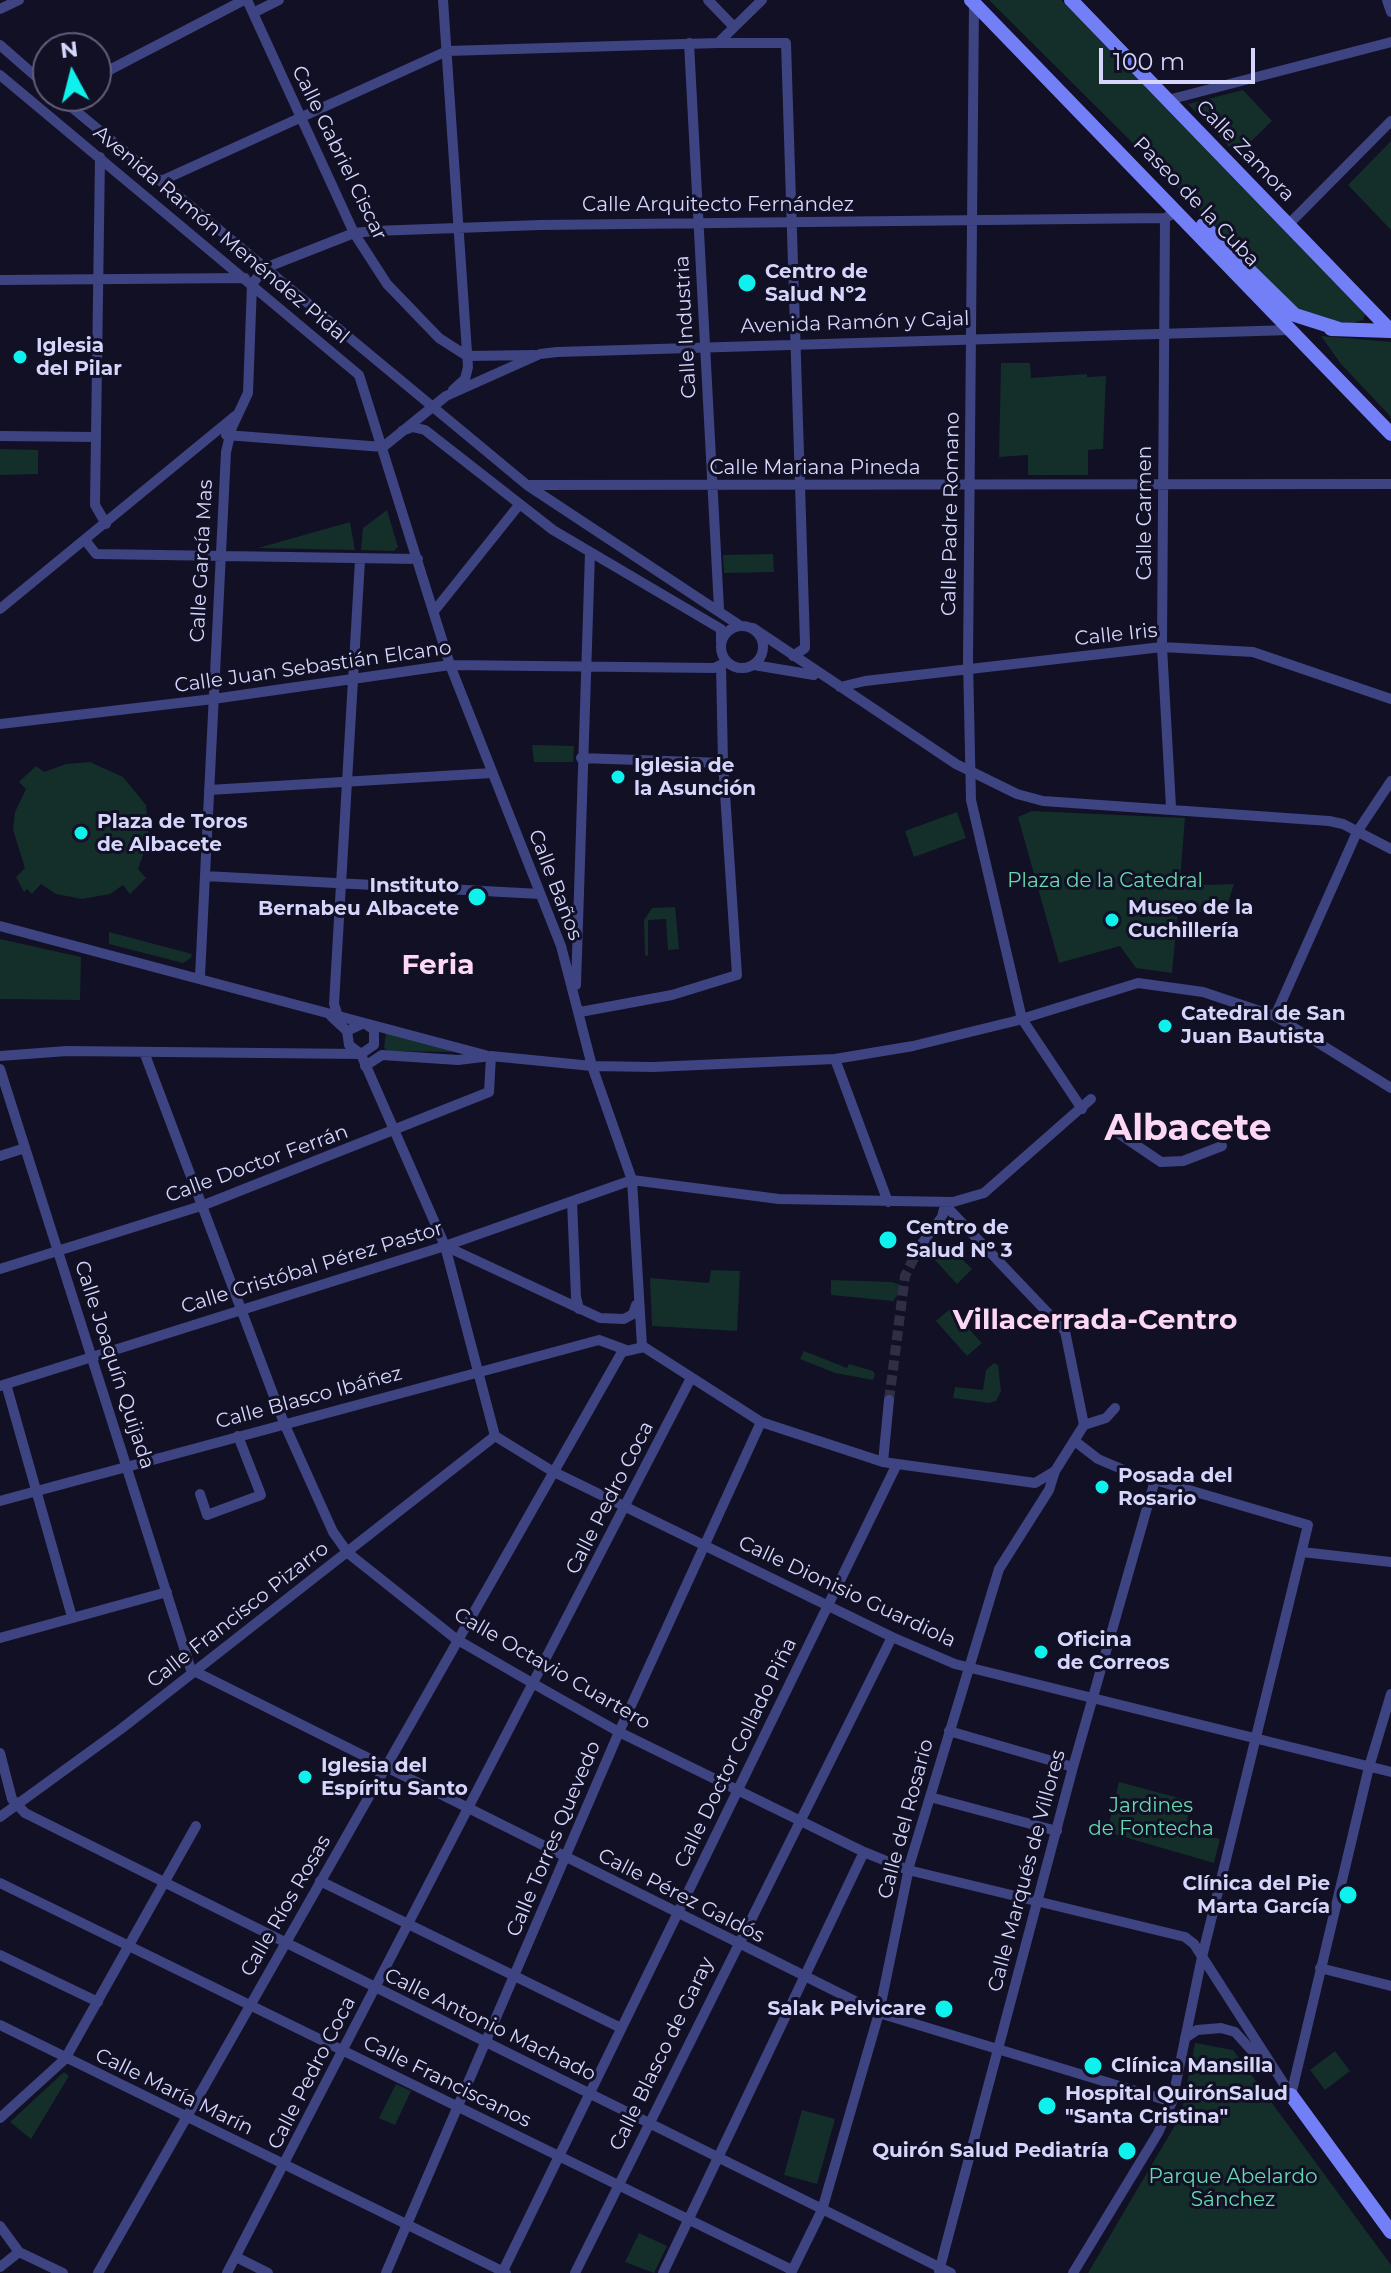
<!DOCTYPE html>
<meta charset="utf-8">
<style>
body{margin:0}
#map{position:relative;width:1391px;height:2273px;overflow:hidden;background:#111025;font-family:Montserrat,sans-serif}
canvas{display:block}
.north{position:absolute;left:32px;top:32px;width:80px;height:80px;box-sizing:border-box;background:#111025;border:2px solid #605f7b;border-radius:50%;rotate:353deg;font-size:22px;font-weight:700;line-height:32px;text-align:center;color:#d6d6fd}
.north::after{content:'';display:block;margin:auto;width:28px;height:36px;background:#0ef1ed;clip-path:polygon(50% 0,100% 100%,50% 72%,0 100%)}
.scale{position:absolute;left:1099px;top:48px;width:156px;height:36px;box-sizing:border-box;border:4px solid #d6d6fd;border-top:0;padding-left:10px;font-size:24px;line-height:28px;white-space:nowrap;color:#d6d6fd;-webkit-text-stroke:6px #111025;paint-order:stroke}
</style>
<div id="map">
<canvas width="1391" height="2273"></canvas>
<div class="north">N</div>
<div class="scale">100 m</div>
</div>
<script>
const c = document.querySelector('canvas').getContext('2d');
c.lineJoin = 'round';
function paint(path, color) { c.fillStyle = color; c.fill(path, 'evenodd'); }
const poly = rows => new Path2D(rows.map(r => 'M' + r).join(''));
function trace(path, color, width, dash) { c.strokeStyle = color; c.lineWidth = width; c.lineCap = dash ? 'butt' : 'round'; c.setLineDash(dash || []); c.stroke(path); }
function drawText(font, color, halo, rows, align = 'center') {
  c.font = font + ' Montserrat,sans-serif'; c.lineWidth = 6; c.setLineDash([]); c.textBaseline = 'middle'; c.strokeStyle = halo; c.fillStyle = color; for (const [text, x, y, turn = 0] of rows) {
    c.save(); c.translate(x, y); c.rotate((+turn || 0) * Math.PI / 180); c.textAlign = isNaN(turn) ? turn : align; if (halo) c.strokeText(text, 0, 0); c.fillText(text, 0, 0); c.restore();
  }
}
paint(poly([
 [989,0,1061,0,1365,314,1363,320,1352,323,1315,319,1293,309,1184,194],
 [1243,90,1272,121,1237,155,1188,104],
 [1391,141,1391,230,1348,185],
 [1321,336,1391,342,1391,417,1341,364],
 [1001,363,1030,363,1031,378,1087,374,1087,377,1106,376,1103,449,1088,450,1088,475,1028,475,1028,455,999,457],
 [0,449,38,450,38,474,0,475],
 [387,510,398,547,394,551,361,550,363,528],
 [350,522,355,550,258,548],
 [773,554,774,572,724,573,723,555],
 [532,745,574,746,573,762,534,762],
 [90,762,123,777,146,805,149,838,138,869,146,878,130,894,123,885,110,894,82,899,56,894,41,884,32,894,27,889,24,892,16,877,25,868,13,830,15,812,26,789,19,782,36,766,44,772,66,764],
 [1032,811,1185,818,1180,880,1207,885,1234,884,1224,915,1178,909,1172,973,1136,968,1120,946,1059,963,1018,817],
 [957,812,966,838,914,857,905,831],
 [675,907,679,949,668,950,666,919,648,920,648,956,645,955,644,920,652,908],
 [109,932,192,954,191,958,183,963,109,944],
 [0,939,81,957,80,1000,0,999],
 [386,1033,456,1050,456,1052,388,1051,384,1048],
 [947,1244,972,1269,957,1284,933,1258],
 [711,1270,740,1271,737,1331,652,1326,650,1278,709,1283],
 [831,1280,892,1282,901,1285,901,1291,893,1301,831,1295],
 [950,1309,982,1343,967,1356,936,1321],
 [804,1351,847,1368,849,1364,873,1371,875,1374,873,1380,835,1373,800,1359],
 [994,1363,998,1365,1001,1391,996,1401,989,1403,953,1398,955,1387,983,1390,986,1370],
 [1119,1782,1190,1801,1186,1830,1220,1839,1214,1863,1107,1832],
 [1195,2043,1233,2050,1391,2265,1391,2273,1088,2273,1174,2127,1183,2105],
 [1335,2051,1350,2071,1325,2090,1310,2070],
 [64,2072,69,2076,31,2139,10,2122],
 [396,2084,411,2091,395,2125,379,2118],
 [802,2110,835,2119,817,2184,784,2175],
 [639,2233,667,2246,654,2273,625,2262]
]), '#142e2a');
trace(poly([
 [889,1400,905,1276,920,1246]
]), '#2f2e45', 10, [10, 5]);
trace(poly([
 [247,0,354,233,387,284,439,338,467,356,534,355],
 [443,0,468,367,465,379,453,390],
 [708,0,734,27],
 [1387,0,1391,12],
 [974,4,968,661,971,800,1022,1019,1082,1109],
 [0,9,19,0],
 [253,13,279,0],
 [689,43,719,609],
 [718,43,786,43,805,643,805,648,793,656],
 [0,45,48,87],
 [0,75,359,375,450,665,561,946,592,1066,632,1180,642,1346],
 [96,77,244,0],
 [58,96,527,485,739,625],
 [1168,100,1391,42],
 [100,157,95,505,106,524],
 [161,181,447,51,718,43,762,0],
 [1165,218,1162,647,1171,807],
 [1288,225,1391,121],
 [0,280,245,278],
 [402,431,412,427,425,430,553,530,721,629,721,642],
 [226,435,383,447],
 [0,436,96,437],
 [383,447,446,396,540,354,557,352,1291,330],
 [527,485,1391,484],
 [85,540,96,554,418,559],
 [0,609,235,416],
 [435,610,519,505],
 '721 647a21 21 0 1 1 42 0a21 21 0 1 1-42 0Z',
 [753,628,956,764,1017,794,1043,801,1329,821,1343,824,1391,849],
 [754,665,814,675],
 [840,687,865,681,1162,647,1253,652,1391,699],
 [0,724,213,699,450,665,714,668,727,662],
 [581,758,723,763],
 [209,790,492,773],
 [205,876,540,894],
 [0,926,485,1055],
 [200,976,226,452,232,427,248,393,252,284,265,268,354,233,374,231,540,225,1165,218,1177,212],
 [576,985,590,553],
 [580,1012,672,995,737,975,723,763,721,665],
 [331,1016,347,1031,349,1045,361,1054],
 [338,1016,334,1004,360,560],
 [1275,1016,1357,832,1391,781],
 [144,1052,284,1423,333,1532,348,1553,456,1639,534,1684,619,1732,864,1852,908,1870,1185,1937,1194,1944,1291,2095],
 [0,1056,67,1051,361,1054,374,1045,374,1030,364,1023,347,1031],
 [363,1059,445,1246,495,1436],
 [835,1059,888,1202],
 [365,1066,382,1055,458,1060,491,1056,592,1066,653,1067,835,1059,913,1046,1015,1021,1138,983,1203,992,1275,1016,1391,1088],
 [0,1069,192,1673],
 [1124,1126,1118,1133,1161,1162,1183,1161,1222,1146],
 [0,1156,25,1148],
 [572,1201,576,1297,579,1309],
 [945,1205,1065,1331,1084,1425],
 [445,1246,600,1318,624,1319,633,1314,636,1305],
 [920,1246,942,1217,945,1205],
 [0,1269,204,1205,489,1092,491,1056],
 [6,1384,72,1617],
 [0,1386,445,1246,632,1180,779,1199,953,1202,984,1193,1091,1099],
 [1084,1425,1106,1418,1115,1408],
 [495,1436,552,1471,892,1637,955,1664,1391,1772],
 [883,1462,889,1400],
 [200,1494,207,1515,261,1495,238,1436],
 [0,1501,599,1340,626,1350],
 [1302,1552,1391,1562],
 [0,1638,167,1592],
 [194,1671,879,2013,1172,2102],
 [949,1731,1073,1767],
 [0,1753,12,1799,25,1813,951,2273],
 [930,1797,1057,1831],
 [0,1817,121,1729,495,1436],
 [320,1881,621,2028],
 [0,1883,792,2270],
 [0,1955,98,2002],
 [1320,1968,1391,1986],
 [0,2025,506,2273],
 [1185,2038,1197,2030,1221,2028,1235,2032,1263,2063],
 [1291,2095,1369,1767,1391,1694],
 [0,2118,65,2059,196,1826],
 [0,2226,19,2252,63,2273],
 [236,2257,268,2273],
 [0,2267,19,2252],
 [939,2271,1073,1767,1155,1480],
 [98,2273,622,1352,644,1347,761,1422,883,1462,1035,1483,1055,1471],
 [227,2273,691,1378],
 [386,2273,619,1732,761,1422],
 [502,2273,897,1464],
 [575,2273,892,1637],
 [663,2273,864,1852],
 [791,2273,822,2210,879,2013,910,1863,999,1569,1049,1490,1055,1471,1084,1425],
 [1073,2273,1158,2133,1172,2102,1202,1957,1308,1525,1131,1473,1098,1459,1076,1442]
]), '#3e4381', 10);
trace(poly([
 [971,0,1391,434],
 [1071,0,1391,331],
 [1203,225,1295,315,1339,329],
 [1331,329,1390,331],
 [1291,2095,1391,2232]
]), '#737ff7', 14);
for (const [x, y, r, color] of [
 [747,283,10,"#0ef1ed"],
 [20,357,8,"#0ef1ed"],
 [618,777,8,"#0ef1ed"],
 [81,833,8,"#0ef1ed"],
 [477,897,10,"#0ef1ed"],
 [1112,920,8,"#0ef1ed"],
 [1165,1026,8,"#0ef1ed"],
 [888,1240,10,"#0ef1ed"],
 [1102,1487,8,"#0ef1ed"],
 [1041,1652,8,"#0ef1ed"],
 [305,1777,8,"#0ef1ed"],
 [1348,1895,10,"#0ef1ed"],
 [944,2009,10,"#0ef1ed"],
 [1093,2066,10,"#0ef1ed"],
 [1047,2106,10,"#0ef1ed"],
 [1127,2151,10,"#0ef1ed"]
]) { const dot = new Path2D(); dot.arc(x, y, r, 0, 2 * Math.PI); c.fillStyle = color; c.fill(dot); trace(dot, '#111025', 3); }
drawText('20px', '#d6d6fd', '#111025', [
 ["Calle Zamora",1245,151,46],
 ["Calle Gabriel Ciscar",339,153,64],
 ["Paseo de la Cuba",1196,202,46],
 ["Calle Arquitecto Fernández",718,205],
 ["Avenida Ramón Menéndez Pidal",221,235,40],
 ["Avenida Ramón y Cajal",855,323,-2],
 ["Calle Industria",686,327,-93],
 ["Calle Mariana Pineda",815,468],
 ["Calle Carmen",1145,513,-90],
 ["Calle Padre Romano",951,514,-89],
 ["Calle García Mas",202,561,-87],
 ["Calle Iris",1116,635,-6],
 ["Calle Juan Sebastián Elcano",313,667,-8],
 ["Calle Baños",555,885,69],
 ["Calle Doctor Ferrán",257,1164,-20],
 ["Calle Cristóbal Pérez Pastor",312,1268,-17],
 ["Calle Joaquín Quijada",114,1365,72],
 ["Calle Blasco Ibáñez",309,1398,-15],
 ["Calle Pedro Coca",610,1498,-63],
 ["Calle Dionisio Guardiola",847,1592,25],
 ["Calle Francisco Pizarro",238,1615,-38],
 ["Calle Octavio Cuartero",552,1669,30],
 ["Calle Doctor Collado Piña",736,1753,-64],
 ["Calle del Rosario",906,1819,-75],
 ["Calle Torres Quevedo",554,1839,-67],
 ["Calle Marqués de Villores",1027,1871,-75],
 ["Calle Pérez Galdós",681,1896,27],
 ["Calle Ríos Rosas",286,1906,-60],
 ["Calle Antonio Machado",490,2025,26],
 ["Calle Blasco de Garay",662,2054,-64],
 ["Calle Pedro Coca",312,2073,-63],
 ["Calle Franciscanos",447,2082,26],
 ["Calle María Marín",174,2092,26]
]);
drawText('bold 20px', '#d6d6fd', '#111025', [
 ["Centro de",765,272],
 ["Salud Nº2",765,295],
 ["Iglesia",36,346],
 ["del Pilar",36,369],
 ["Iglesia de",634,766],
 ["la Asunción",634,789],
 ["Plaza de Toros",97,822],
 ["de Albacete",97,845],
 ["Instituto",459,886,"right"],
 ["Bernabeu Albacete",459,909,"right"],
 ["Museo de la",1128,908],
 ["Cuchillería",1128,931],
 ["Catedral de San",1181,1014],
 ["Juan Bautista",1181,1037],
 ["Centro de",906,1228],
 ["Salud Nº 3",906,1251],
 ["Posada del",1118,1476],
 ["Rosario",1118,1499],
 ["Oficina",1057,1640],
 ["de Correos",1057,1663],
 ["Iglesia del",321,1766],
 ["Espíritu Santo",321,1789],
 ["Clínica del Pie",1330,1884,"right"],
 ["Marta García",1330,1907,"right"],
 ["Salak Pelvicare",926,2009,"right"],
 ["Clínica Mansilla",1111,2066],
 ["Hospital QuirónSalud",1065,2094],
 ["\"Santa Cristina\"",1065,2117],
 ["Quirón Salud Pediatría",1109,2151,"right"]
], 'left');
drawText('20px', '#66d9af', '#111025', [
 ["Plaza de la Catedral",1105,881],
 ["Jardines",1151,1806],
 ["de Fontecha",1151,1829],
 ["Parque Abelardo",1233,2177],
 ["Sánchez",1233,2200]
]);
drawText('bold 28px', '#fdd8f4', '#111025', [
 ["Feria",438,966],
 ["Villacerrada-Centro",1095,1321]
]);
drawText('bold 36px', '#fdd8f4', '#111025', [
 ["Albacete",1188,1129]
]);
</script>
